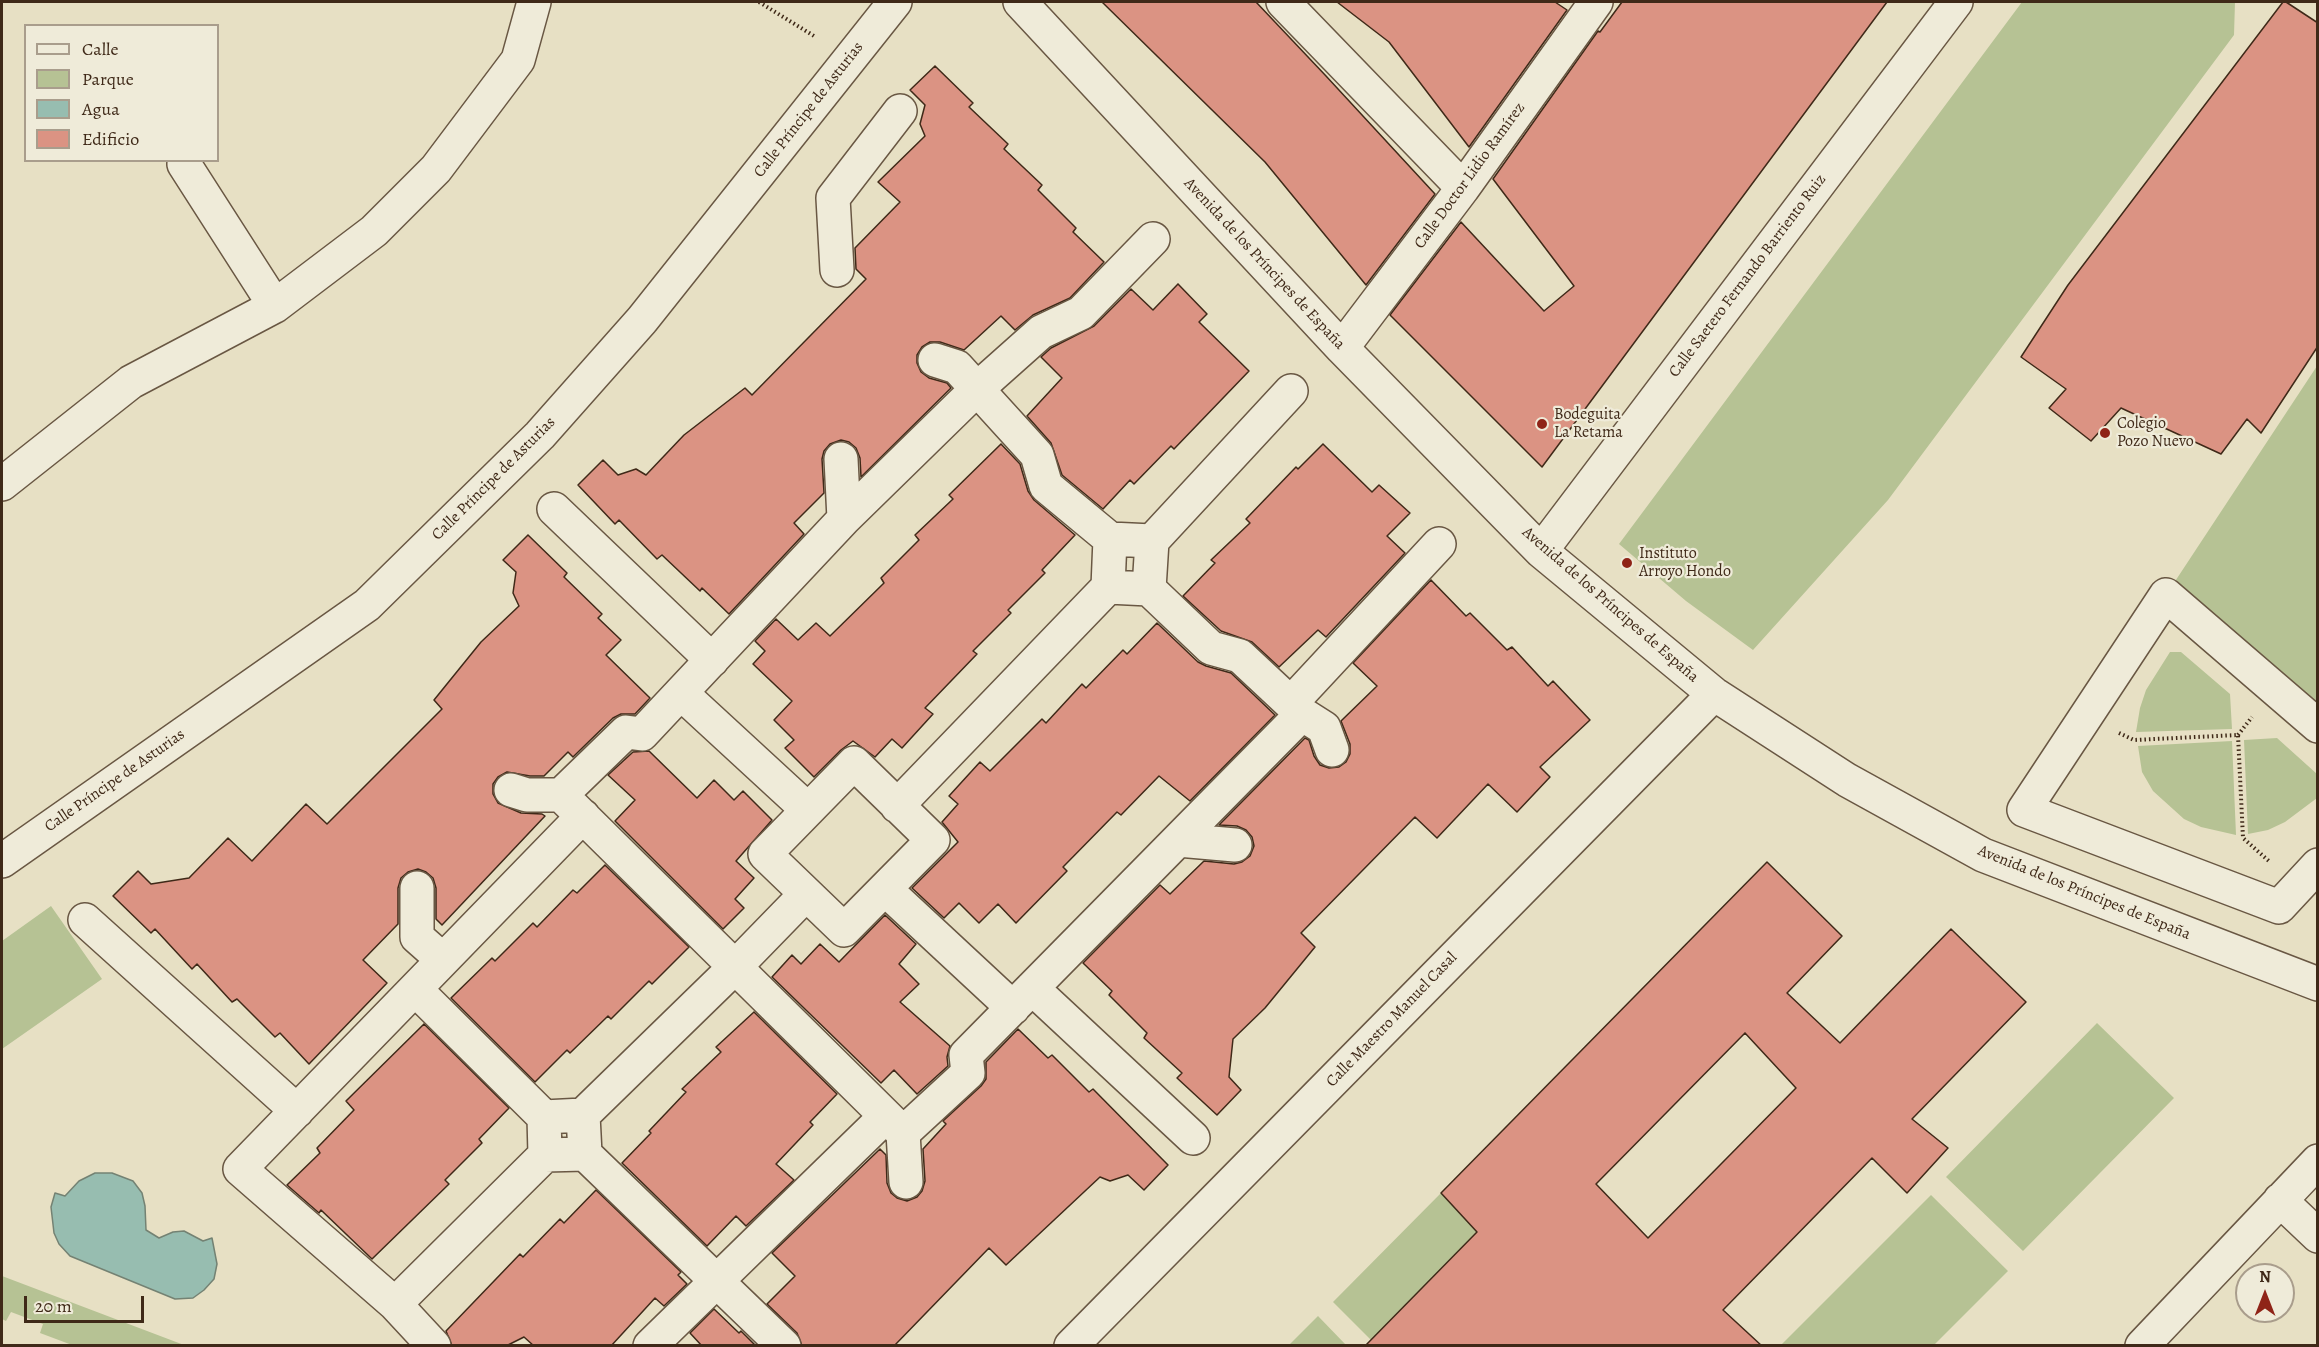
<!DOCTYPE html>
<meta charset="utf-8">
<style>
body{margin:0}
#map{position:relative;width:2319px;height:1347px;overflow:hidden;background:#e7e0c4;font-family:Alegreya,serif}
canvas{display:block}
.frame{position:absolute;inset:0;border:3px solid #3f2918;pointer-events:none}
.legend{position:absolute;left:24px;top:24px;width:195px;height:138px;box-sizing:border-box;background:#efebd9;border:2px solid #a99d8c;margin:0;padding:8px 10px;list-style:none;font-size:18px;color:#3f2918}
.legend li{display:flex;align-items:center;gap:12px;height:30px}
.legend b{width:30px;border:2px solid #a99d8c}
.north{position:absolute;left:2235px;top:1263px;width:60px;height:60px;box-sizing:border-box;background:#efebd9;border:2px solid #a99d8c;border-radius:50%;rotate:0deg;font-size:16px;font-weight:700;line-height:24px;text-align:center;color:#3f2918}
.north::after{content:'';display:block;margin:auto;width:21px;height:27px;background:#8f2418;clip-path:polygon(50% 0,100% 100%,50% 72%,0 100%)}
.scale{position:absolute;left:24px;top:1296px;width:120px;height:27px;box-sizing:border-box;border:3px solid #3f2918;border-top:0;padding-left:8px;font-size:18px;line-height:21px;white-space:nowrap;color:#3f2918;-webkit-text-stroke:4px #efebd9;paint-order:stroke}
</style>
<div id="map">
<canvas width="2319" height="1347"></canvas>
<div class="frame"></div>
<ul class="legend">
<li><b style="height:8px;background:#efebd9"></b>Calle</li>
<li><b style="height:16px;background:#b6c294"></b>Parque</li>
<li><b style="height:16px;background:#97bdb0"></b>Agua</li>
<li><b style="height:16px;background:#db9383"></b>Edificio</li>
</ul>
<div class="north">N</div>
<div class="scale">20 m</div>
</div>
<script>
const c = document.querySelector('canvas').getContext('2d');
c.lineJoin = 'round';
function paint(path, color) { c.fillStyle = color; c.fill(path, 'evenodd'); }
const poly = rows => new Path2D(rows.map(r => 'M' + r).join(''));
function trace(path, color, width, dash) { c.strokeStyle = color; c.lineWidth = width; c.lineCap = dash ? 'butt' : 'round'; c.setLineDash(dash || []); c.stroke(path); }
function drawText(font, color, halo, rows, align = 'center') {
  c.font = font + ' Alegreya,serif'; c.lineWidth = 4.5; c.setLineDash([]); c.textBaseline = 'middle'; c.strokeStyle = halo; c.fillStyle = color; for (const [text, x, y, turn = 0] of rows) {
    c.save(); c.translate(x, y); c.rotate((+turn || 0) * Math.PI / 180); c.textAlign = isNaN(turn) ? turn : align; if (halo) c.strokeText(text, 0, 0); c.fillText(text, 0, 0); c.restore();
  }
}
paint(poly([
 [2022,2,2235,2,2234,35,1888,500,1753,650,1686,601,1619,544],
 [2317,366,2317,726,2166,595],
 [2170,652,2181,652,2230,694,2232,729,2136,732,2140,708,2146,690],
 [2277,738,2317,774,2317,798,2285,822,2268,830,2248,834,2244,740],
 [2232,741,2236,835,2201,827,2184,819,2153,791,2142,772,2138,746],
 [51,906,102,979,2,1049,2,941],
 [2097,1023,2174,1098,2023,1251,1946,1177],
 [1441,1193,1477,1232,1371,1340,1333,1302],
 [1931,1195,2008,1271,1934,1345,1781,1345],
 [2,1276,184,1345,72,1345,40,1333,43,1324,11,1312,6,1321,2,1319],
 [1318,1316,1346,1345,1289,1345]
]), '#b6c294');
const water = poly([
 [95,1173,112,1173,133,1181,142,1193,145,1206,146,1230,159,1238,173,1232,184,1231,203,1241,212,1238,217,1264,214,1279,204,1290,193,1298,175,1299,70,1256,59,1244,54,1233,51,1207,55,1193,65,1196,79,1181,95,1173]
]);
paint(water, '#97bdb0');
trace(water, '#748273', 1.5);
const building = poly([
 [1102,2,1256,2,1326,76,1435,194,1366,285,1265,162,1102,2],
 [1337,2,1555,2,1567,10,1469,147,1389,42,1337,2],
 [1622,2,1887,2,1542,467,1390,315,1461,222,1544,311,1574,286,1493,179,1598,31,1600,32,1622,2],
 [2283,2,2286,2,2318,23,2318,346,2261,433,2247,419,2221,454,2121,408,2091,441,2049,408,2066,389,2021,357,2068,285,2283,2],
 [935,66,973,103,969,107,1008,144,1004,149,1042,185,1038,190,1076,228,1073,232,1104,262,1070,298,1033,315,1015,330,1001,316,964,350,940,342,930,342,922,347,917,355,917,363,921,372,929,378,947,383,951,388,861,477,860,458,856,448,849,442,841,440,830,444,824,451,822,459,824,493,794,523,804,534,729,614,702,588,700,591,662,555,657,559,619,520,615,524,578,485,603,460,618,475,636,469,646,475,684,435,745,388,752,395,866,279,856,269,855,248,900,202,878,182,925,136,920,124,925,105,910,90,935,66],
 [1178,284,1207,314,1199,322,1249,371,1174,449,1171,446,1134,484,1130,480,1103,509,1062,475,1051,443,1027,416,1062,378,1041,357,1051,348,1094,326,1131,289,1153,310,1178,284],
 [1001,444,1020,464,1028,491,1034,500,1075,535,1042,570,1045,573,1008,610,1011,613,973,651,977,654,925,708,933,714,902,748,892,739,875,757,853,741,841,750,814,777,785,748,794,740,774,720,792,701,753,664,765,651,755,641,776,619,798,640,816,623,830,636,884,583,881,578,919,540,915,535,953,499,949,495,1001,444],
 [1323,444,1372,492,1379,485,1410,513,1387,536,1405,553,1326,637,1318,630,1279,667,1252,642,1221,631,1183,596,1215,563,1211,560,1250,523,1246,519,1296,467,1298,469,1323,444],
 [528,535,567,573,564,577,602,614,598,618,621,640,606,655,650,698,635,714,621,714,613,718,573,757,568,752,544,776,530,776,507,772,498,777,493,784,493,794,498,803,521,813,542,814,545,816,442,925,436,919,436,888,433,878,426,872,418,869,408,872,401,878,398,888,398,924,363,960,387,983,309,1064,280,1033,275,1037,237,999,232,1002,197,964,192,969,155,929,151,933,113,896,138,871,151,884,189,878,228,838,252,861,306,804,327,824,442,709,434,700,481,642,519,606,513,593,516,572,503,560,528,535],
 [1431,580,1466,616,1470,613,1507,650,1512,647,1548,686,1553,681,1590,720,1540,767,1550,777,1517,812,1488,784,1437,838,1415,817,1301,933,1315,947,1265,1008,1233,1039,1229,1077,1241,1090,1217,1115,1177,1078,1182,1073,1144,1038,1147,1033,1109,995,1112,991,1083,963,1160,885,1170,894,1204,861,1234,864,1242,862,1250,856,1254,846,1252,837,1246,830,1237,826,1219,825,1305,738,1309,740,1314,756,1320,765,1329,768,1339,767,1346,762,1350,754,1350,744,1341,721,1377,686,1353,663,1431,580],
 [1157,623,1198,662,1206,666,1231,673,1275,715,1190,801,1159,776,1121,815,1117,812,1063,867,1067,871,1016,923,998,904,979,923,959,903,944,918,912,888,958,842,942,822,958,804,949,796,980,762,990,771,1042,719,1046,723,1082,684,1086,688,1123,650,1127,654,1157,623],
 [649,751,697,798,714,780,734,800,743,791,772,820,736,861,754,878,735,899,744,908,723,929,615,821,635,800,608,775,633,752,649,751],
 [1767,862,1842,936,1787,993,1840,1043,1951,929,2026,1002,1912,1119,1948,1148,1907,1193,1872,1158,1723,1310,1762,1346,1365,1346,1477,1232,1441,1193,1767,862],
 [1745,1033,1796,1088,1648,1238,1596,1184,1745,1033],
 [605,865,689,947,652,984,649,981,611,1019,608,1016,570,1053,567,1050,535,1082,451,998,492,958,495,961,533,923,537,927,573,890,577,893,605,865],
 [885,915,916,944,899,964,919,984,900,1002,950,1046,947,1057,948,1066,917,1094,894,1070,881,1083,772,977,792,955,801,964,820,944,839,962,885,915],
 [754,1012,837,1094,810,1122,813,1125,776,1164,794,1180,746,1226,736,1216,707,1246,622,1163,651,1133,649,1131,686,1092,682,1089,721,1052,716,1047,754,1012],
 [424,1024,509,1108,479,1139,482,1143,445,1180,449,1184,372,1259,321,1210,319,1213,287,1185,320,1153,317,1148,354,1110,346,1101,424,1024],
 [1018,1029,1048,1058,1052,1055,1089,1092,1093,1089,1168,1165,1144,1190,1128,1175,1110,1181,1100,1177,1006,1265,989,1248,894,1346,802,1346,797,1333,767,1304,795,1276,772,1253,880,1149,886,1155,887,1183,891,1193,897,1198,907,1201,917,1197,922,1191,925,1181,923,1149,946,1124,943,1121,981,1086,986,1079,986,1062,1018,1029],
 [596,1190,681,1272,678,1275,687,1284,664,1306,655,1298,611,1346,534,1346,524,1337,506,1346,452,1346,446,1331,520,1254,523,1257,560,1219,564,1223,596,1190],
 [714,1309,739,1333,741,1331,756,1346,702,1346,690,1333,714,1309]
]);
paint(building, '#db9383');
trace(building, '#3f2918', 1.5);
const minor = poly([
 [1020,2,1342,348,1541,551,1714,694,1847,780,1983,855,2318,984],
 [1283,2,1463,188],
 [184,164,275,306],
 [837,270,833,198,900,111],
 [1342,348,1463,188,1596,2],
 [935,360,957,367,1037,455,1046,486,1110,539],
 [2,484,131,382,275,306,374,231,436,169,518,60,534,2],
 [554,509,712,660],
 [844,519,977,389,1041,332,1081,313,1153,239],
 [1152,541,1291,391],
 [1541,551,1956,2],
 [1149,589,1211,648,1240,656,1302,714,1324,728,1332,750],
 [681,693,808,810],
 [1291,703,1439,544],
 [2318,726,2166,595,2024,810,2279,907,2318,865],
 [854,763,933,840,844,930,765,854,854,763],
 [511,790,527,795,561,795,886,1116,903,1133,906,1182],
 [561,795,626,732,642,734,844,519,841,459],
 [897,806,1108,587,1110,539,1152,541,1149,589,1108,587],
 [1178,840,1235,845],
 [2,861,367,605,540,435,642,320,895,2],
 [417,888,417,937,443,960],
 [885,889,1013,1008],
 [85,920,297,1111],
 [1032,988,1193,1138],
 [415,989,544,1117],
 [583,1115,735,967,806,894],
 [903,1133,968,1073,966,1055,1302,714],
 [585,1154,784,1346],
 [2280,1200,2318,1236],
 [395,1304,545,1155,585,1154,583,1115,544,1117,545,1155],
 [434,1346,395,1304,240,1169,583,816],
 [650,1346,886,1116],
 [1071,1346,1714,694],
 [2142,1346,2318,1161]
]);
trace(minor, '#695743', 36);
trace(poly([
 [759,2,814,36],
 [2119,733,2134,740,2238,735,2243,838,2270,862],
 [2238,735,2252,717]
]), '#3f2918', 4, [1.5, 3]);
trace(minor, '#efebd9', 33);
for (const [x, y, r, color] of [
 [1542,424,6,"#8f2418"],
 [2105,433,6,"#8f2418"],
 [1627,563,6,"#8f2418"]
]) { const dot = new Path2D(); dot.arc(x, y, r, 0, 2 * Math.PI); c.fillStyle = color; c.fill(dot); trace(dot, '#efebd9', 2); }
drawText('16px', '#3f2918', '#efebd9', [
 ["Calle Príncipe de Asturias",809,110,-52],
 ["Calle Doctor Lidio Ramírez",1470,176,-54],
 ["Avenida de los Príncipes de España",1264,264,47],
 ["Calle Saetero Fernando Barriento Ruiz",1748,276,-53],
 ["Calle Príncipe de Asturias",494,479,-45],
 ["Avenida de los Príncipes de España",1610,605,41],
 ["Calle Príncipe de Asturias",115,781,-35],
 ["Avenida de los Príncipes de España",2084,893,22],
 ["Calle Maestro Manuel Casal",1392,1020,-46]
]);
drawText('16px', '#3f2918', '#efebd9', [
 ["Bodeguita",1554,415],
 ["La Retama",1554,433],
 ["Colegio",2117,424],
 ["Pozo Nuevo",2117,442],
 ["Instituto",1639,554],
 ["Arroyo Hondo",1639,572]
], 'left');
</script>
